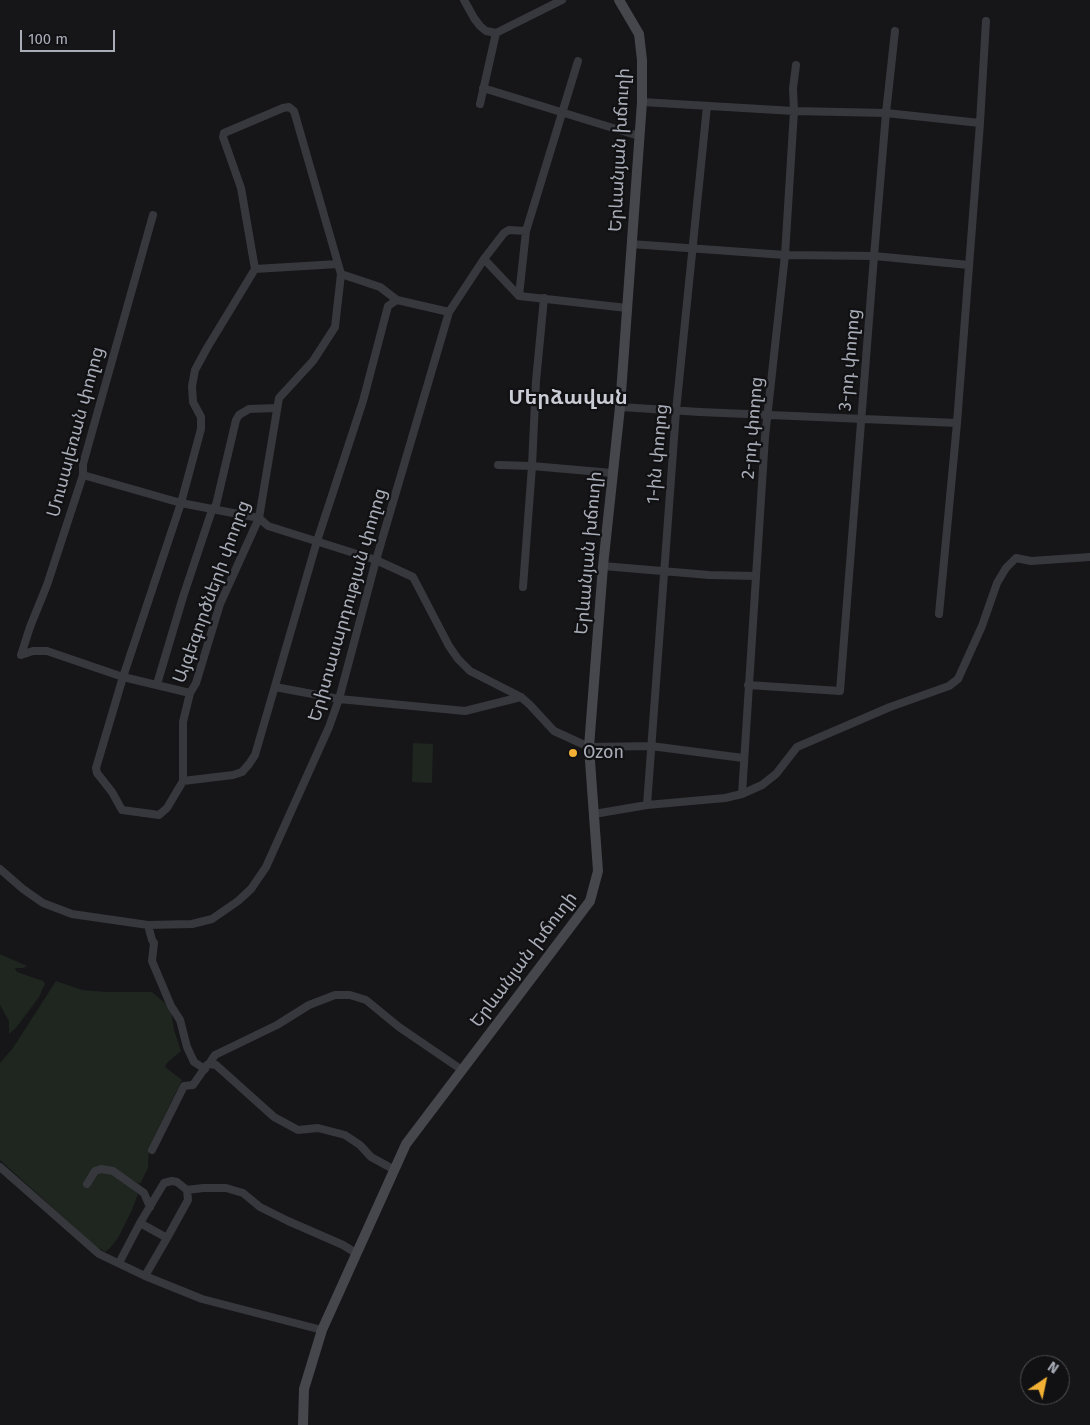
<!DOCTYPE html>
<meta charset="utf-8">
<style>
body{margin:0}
#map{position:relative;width:1090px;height:1425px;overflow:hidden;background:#161618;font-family:"Fira Sans",sans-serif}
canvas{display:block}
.north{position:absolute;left:1020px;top:1355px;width:50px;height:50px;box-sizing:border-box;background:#111113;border:1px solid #4d4f55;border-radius:50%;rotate:34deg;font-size:14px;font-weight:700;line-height:20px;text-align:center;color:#a8adb8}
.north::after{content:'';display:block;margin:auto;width:18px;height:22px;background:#f2b134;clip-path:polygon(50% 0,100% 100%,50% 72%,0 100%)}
.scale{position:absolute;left:20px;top:30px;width:95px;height:22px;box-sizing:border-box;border:2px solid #a8adb8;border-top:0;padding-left:6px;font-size:15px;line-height:18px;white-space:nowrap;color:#a8adb8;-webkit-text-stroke:4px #111113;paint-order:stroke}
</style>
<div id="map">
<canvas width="1090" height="1425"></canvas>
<div class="north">N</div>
<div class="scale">100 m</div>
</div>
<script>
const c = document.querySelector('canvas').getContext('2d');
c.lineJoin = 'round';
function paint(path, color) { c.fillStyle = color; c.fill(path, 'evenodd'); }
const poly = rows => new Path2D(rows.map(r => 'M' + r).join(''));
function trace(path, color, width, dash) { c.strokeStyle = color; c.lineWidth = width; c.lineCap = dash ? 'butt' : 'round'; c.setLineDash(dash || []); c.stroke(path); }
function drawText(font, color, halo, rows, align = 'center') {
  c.font = font + ' "Fira Sans","Noto Sans Armenian",sans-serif'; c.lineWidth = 4.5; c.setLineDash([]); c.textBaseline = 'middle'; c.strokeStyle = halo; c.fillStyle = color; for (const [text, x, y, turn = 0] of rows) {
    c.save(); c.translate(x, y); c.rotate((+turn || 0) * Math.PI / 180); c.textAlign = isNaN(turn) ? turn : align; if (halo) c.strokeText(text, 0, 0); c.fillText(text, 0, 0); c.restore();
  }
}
paint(poly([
 [413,743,433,744,432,783,412,782],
 [0,954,27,966,23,968,15,968,17,972,43,981,45,984,39,997,16,1028,9,1034,9,1021,0,1005],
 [56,981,82,990,106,992,152,992,165,1003,171,1012,174,1030,181,1051,167,1063,165,1067,182,1080,181,1082,149,1147,148,1168,140,1184,104,1168,94,1176,101,1172,111,1173,138,1194,132,1210,118,1238,110,1248,105,1252,94,1245,0,1160,0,1063,13,1048]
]), '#1e261f');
trace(poly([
 [464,0,474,18,480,26,486,31,496,33],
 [483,88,639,136],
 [642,102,794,111,886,113,980,123],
 [480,104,496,33,562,0],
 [631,244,785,255,874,256,969,265],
 [484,259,519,296,627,308],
 [255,269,338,264],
 [341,274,380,287,397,300],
 [519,296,526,231,578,61],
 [620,407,700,412,957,423],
 [498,465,532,466,612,473],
 [83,475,181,503,259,518,268,526,376,560,413,577,449,646,458,659,470,671,521,697,530,705,554,731,589,747,651,746,743,758],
 [603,566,709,575,756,576],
 [523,587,532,466,536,381,544,298],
 [939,614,957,423,980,123,986,21],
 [21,655,30,627,47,585,83,475,83,464,153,215],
 [21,655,33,651,47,651,123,677,190,693],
 [157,684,183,597,212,510,216,505,236,420,239,415,249,409,276,408],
 [748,685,840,691,874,256,886,113,895,31],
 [275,687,339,699,465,711,521,697],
 [183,781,183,722,190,693,196,683,220,604,259,518,279,398,313,361,335,327,341,274,294,111,289,107,283,108,224,133,223,137,241,188,255,269,207,348,195,370,192,386,193,402,201,417,201,429,181,503,123,677,96,768,97,773,112,792,122,810,159,815,167,808,183,781,233,775,242,772,249,764,255,755,317,541,363,401,388,306,397,300,449,312],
 [742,794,765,437,785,255,794,111,793,88,796,65],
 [647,805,676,411,707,106],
 [594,814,647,805,725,798,742,794,762,785,776,774,797,747,890,707,949,686,958,679,982,626,997,583,1006,568,1016,558,1031,561,1090,557],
 [0,869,23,889,43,903,72,914,148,925,192,924,212,919,238,901,251,889,266,867,329,727,339,699,376,560,449,312,484,259,504,233,509,230,526,231],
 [148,925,152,940,154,943,152,961,171,1006,180,1020,187,1047,194,1062,205,1069],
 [152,1150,184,1086,193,1085,207,1065],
 [0,1167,99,1254,145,1276,202,1299,322,1330],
 [393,1169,371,1157,360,1145,345,1135,318,1128,298,1130,274,1117,216,1065,209,1064,215,1055,277,1025,309,1005,335,995,350,995,366,1000,399,1027,462,1070],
 [87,1184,95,1171,101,1169,113,1171,144,1193,150,1207],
 [187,1190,203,1188,226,1188,243,1193,260,1207,288,1221,343,1245,356,1253],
 [140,1223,164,1183,172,1181,177,1182,187,1190,188,1200,167,1238],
 [119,1263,140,1223,167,1238,145,1276]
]), '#37383d', 8);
trace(poly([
 [303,1425,304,1389,322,1330,406,1144,590,901,598,871,589,747,603,566,620,407,642,102,642,60,639,34,619,0]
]), '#45474d', 10);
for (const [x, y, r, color] of [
 [573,753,5,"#f2b134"]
]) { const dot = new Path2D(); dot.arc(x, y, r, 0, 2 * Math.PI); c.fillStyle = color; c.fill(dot); trace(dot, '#111113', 2); }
drawText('18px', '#a8adb8', '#111113', [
 ["Երևանյան խճուղի",620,150,-87],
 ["3-րդ փողոց",850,360,-85],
 ["2-րդ փողոց",753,428,-85],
 ["Մուսալեռան փողոց",76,432,-75],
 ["1-ին փողոց",658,454,-85],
 ["Երևանյան խճուղի",589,553,-85],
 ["Այգեգործների փողոց",212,592,-70],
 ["Երիտասարդության փողոց",348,605,-74],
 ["Երևանյան խճուղի",524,960,-53]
]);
drawText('18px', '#a8adb8', '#111113', [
 ["Ozon",583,753]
], 'left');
drawText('bold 20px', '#c9ccd4', '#111113', [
 ["Մերձավան",568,398]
]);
</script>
